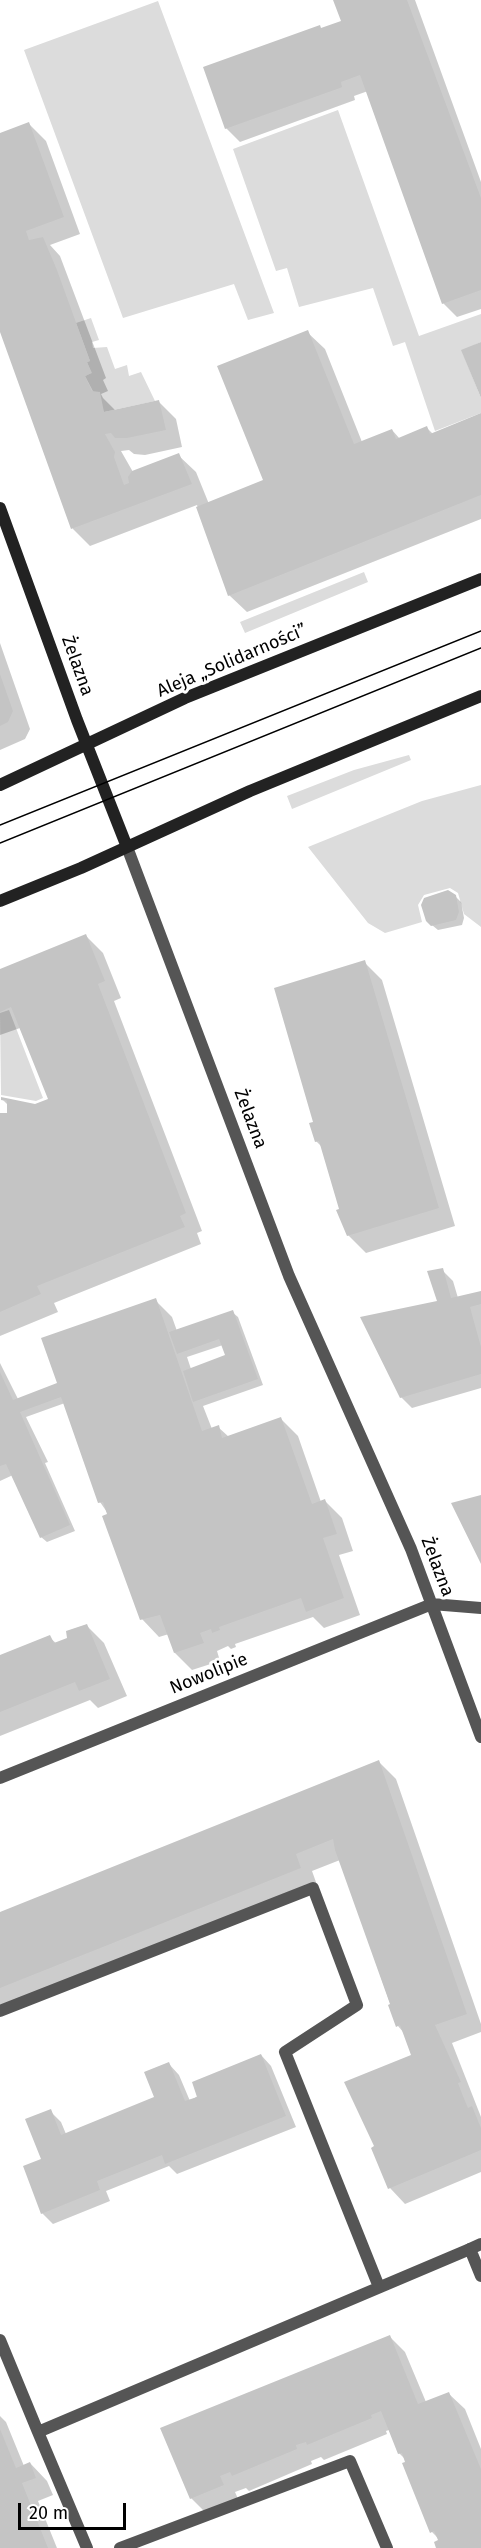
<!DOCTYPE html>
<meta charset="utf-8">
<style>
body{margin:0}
#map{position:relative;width:481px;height:2548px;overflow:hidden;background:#fff;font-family:"Fira Sans",sans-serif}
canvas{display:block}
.scale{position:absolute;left:18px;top:2503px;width:108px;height:27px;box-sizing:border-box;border:3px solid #000;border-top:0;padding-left:8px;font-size:18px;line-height:21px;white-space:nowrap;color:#000;-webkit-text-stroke:4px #fff;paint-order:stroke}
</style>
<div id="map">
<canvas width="481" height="2548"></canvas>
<div class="scale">20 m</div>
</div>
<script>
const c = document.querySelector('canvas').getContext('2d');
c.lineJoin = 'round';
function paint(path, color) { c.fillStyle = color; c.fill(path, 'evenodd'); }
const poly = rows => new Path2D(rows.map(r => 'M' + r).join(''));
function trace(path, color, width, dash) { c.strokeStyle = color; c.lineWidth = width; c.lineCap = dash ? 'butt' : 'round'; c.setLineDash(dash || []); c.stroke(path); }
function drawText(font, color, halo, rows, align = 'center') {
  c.font = font + ' "Fira Sans",sans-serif'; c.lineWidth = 6; c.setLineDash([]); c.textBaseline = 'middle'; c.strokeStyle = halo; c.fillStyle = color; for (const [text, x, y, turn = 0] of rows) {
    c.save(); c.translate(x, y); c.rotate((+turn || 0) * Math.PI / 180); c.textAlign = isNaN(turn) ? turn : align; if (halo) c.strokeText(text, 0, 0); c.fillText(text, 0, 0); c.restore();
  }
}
paint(poly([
 [158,1,274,313,248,320,234,284,123,318,24,50],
 [338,110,419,336,481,314,481,342,462,351,481,398,481,413,435,431,405,342,393,346,373,288,299,307,287,268,276,271,233,149],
 [91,318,99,340,92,342,93,348,107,347,115,369,127,365,129,376,141,372,155,401,104,412,85,376,91,373,87,362,90,361,76,323],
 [364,572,368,582,245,633,240,622],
 [409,755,411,760,292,809,287,796,354,770],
 [481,785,481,927,464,914,458,893,450,888,424,895,418,905,422,922,385,933,368,923,308,847,422,801],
 [9,1010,43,1098,36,1101,1,1095,0,1013]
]), '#dcdcdc');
paint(poly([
 [335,0,415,0,481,182,481,309,457,317,443,303,368,91,354,96,355,100,240,142,226,128,322,29,343,21],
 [29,124,46,141,80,234,50,245,60,256,106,378,103,380,108,391,101,394,103,398,116,411,159,402,176,419,182,447,145,455,134,454,129,450,121,451,133,472,178,455,196,472,209,504,265,481,307,332,325,349,362,442,392,430,400,439,427,428,433,434,481,414,481,519,247,612,229,595,197,505,90,546,73,529,0,328,0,135],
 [0,643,30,729,25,739,0,750],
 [455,896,461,902,464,918,462,925,438,930,427,921],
 [86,936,103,953,121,998,114,1001,202,1231,197,1233,201,1244,54,1303,58,1312,0,1336,0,1115,8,1115,9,1106,3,1100,35,1106,50,1100,20,1028,0,1035,0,971],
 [364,962,382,980,455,1226,366,1253,348,1235,322,1147,316,1141],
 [442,1270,453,1281,458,1298,481,1292,481,1388,412,1408,401,1397,439,1302],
 [155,1300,172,1317,177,1331,232,1312,238,1317,263,1385,203,1406,212,1429,218,1427,229,1437,281,1419,298,1436,321,1502,325,1501,342,1518,353,1551,339,1555,360,1615,324,1628,313,1617,235,1644,236,1647,231,1649,228,1646,217,1651,220,1661,192,1670,175,1653,169,1634,159,1637,142,1619,109,1515,100,1502,65,1403,26,1417,48,1462,45,1463,75,1531,47,1542,41,1537,13,1475,0,1481,0,1363,18,1399,59,1384],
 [223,1345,227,1356,191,1369,187,1357],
 [87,1626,104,1643,127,1696,98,1708,90,1700,0,1736,0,1656,49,1637,57,1644,69,1639],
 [379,1762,396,1779,481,2024,481,2032,452,2043,481,2117,481,2172,405,2204,390,2188,412,2056,404,2033,398,2026,340,1860,312,1871,317,1885,0,2011,0,1914],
 [261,2055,271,2066,296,2127,177,2174,169,2166,106,2191,110,2201,53,2224,42,2213,43,2160,50,2111,61,2122,66,2134,156,2098,169,2064,179,2075,190,2101],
 [389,2336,405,2352,426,2402,449,2394,465,2409,481,2449,481,2548,438,2548,439,2539,432,2532,408,2462,399,2453,389,2430,386,2431,387,2434,324,2460,321,2457,311,2461,312,2464,249,2491,246,2488,235,2492,239,2501,207,2514,191,2498],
 [0,2416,6,2422,24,2466,30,2463,47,2481,53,2495,38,2501,57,2548,0,2548]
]), '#0003');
paint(poly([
 [333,0,407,0,481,198,481,290,442,304,360,75,341,82,342,87,340,88,225,129,203,67,320,25,321,28,341,21],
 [29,122,64,217,26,231,29,240,43,237,57,270,90,361,87,362,92,373,85,376,92,391,100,392,104,412,159,400,166,430,127,438,115,438,111,433,105,434,115,452,114,457,124,485,129,483,128,477,132,471,179,453,192,484,71,529,0,332,0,133],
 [308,330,354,444,392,429,396,439,427,426,430,434,481,413,481,495,228,596,196,507,263,480,217,366],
 [481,342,481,398,461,350],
 [0,674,13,711,8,722,0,726],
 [448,890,456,895,459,912,456,920,431,926,426,921,421,905,424,898],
 [86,934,105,981,98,984,186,1213,180,1216,185,1227,37,1286,41,1294,0,1312,0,1113,7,1113,7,1101,1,1100,1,1097,35,1104,48,1099,11,1007,0,1012,0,969],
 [365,960,439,1208,347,1236,336,1210,339,1209,319,1141,315,1142,309,1123,313,1122,274,988],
 [443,1268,451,1298,481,1291,481,1304,470,1307,481,1347,481,1374,400,1398,360,1317,437,1301,427,1271],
 [156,1298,202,1431,219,1425,222,1438,281,1417,312,1504,325,1499,337,1534,323,1538,344,1598,306,1612,301,1598,219,1627,220,1630,212,1633,211,1629,200,1633,204,1643,174,1653,160,1615,140,1620,102,1516,107,1514,103,1502,98,1503,61,1397,20,1412,70,1525,40,1538,6,1464,0,1466,0,1372,13,1400,57,1383,41,1338],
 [233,1310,258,1379,193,1402,183,1371,225,1355,219,1339,177,1354,169,1332],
 [481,1495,481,1564,451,1503],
 [87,1624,110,1679,79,1691,75,1682,0,1712,0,1655,50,1635,54,1643,67,1638,66,1631],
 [379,1760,467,2014,435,2025,461,2082,458,2083,463,2096,468,2108,472,2106,481,2128,481,2150,388,2189,371,2148,374,2146,344,2082,411,2055,400,2025,396,2027,388,2005,390,2004,335,1850,333,1839,296,1854,301,1868,0,1988,0,1912],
 [261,2054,286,2116,165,2164,162,2155,97,2181,100,2190,41,2214,23,2166,41,2159,25,2119,51,2109,61,2135,154,2097,144,2072,169,2062,185,2101,197,2097,192,2082],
 [390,2335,418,2404,449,2392,481,2469,481,2548,436,2548,434,2542,438,2540,434,2531,430,2533,402,2463,405,2462,402,2453,398,2454,381,2411,371,2415,372,2418,307,2445,306,2442,296,2445,297,2449,232,2476,230,2472,220,2476,224,2485,190,2499,160,2428],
 [0,2429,16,2468,30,2462,36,2478,22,2483,48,2548,0,2548]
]), '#c4c4c4');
trace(poly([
 [0,2011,313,1888,357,2005,285,2052,379,2287],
 [0,2340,38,2432],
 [87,2548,38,2432,470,2249],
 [120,2548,350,2461,387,2548]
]), '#555', 12);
trace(poly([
 [127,847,289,1276,411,1549,481,1737],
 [0,1778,432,1604,481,1608],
 [481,2244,470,2249,481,2276]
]), '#555', 12);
trace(poly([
 [0,508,77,720,127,847],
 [0,785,185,698,481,579],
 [0,901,81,868,250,791,481,696]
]), '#222', 12);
trace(poly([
 [0,825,481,631],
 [0,843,481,648]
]), '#000', 1.5);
drawText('18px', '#000', '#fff', [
 ["Aleja „Solidarności”",232,661,-23],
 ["Żelazna",77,666,70],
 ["Żelazna",250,1119,69],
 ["Żelazna",437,1567,69],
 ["Nowolipie",209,1674,-22]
]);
</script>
